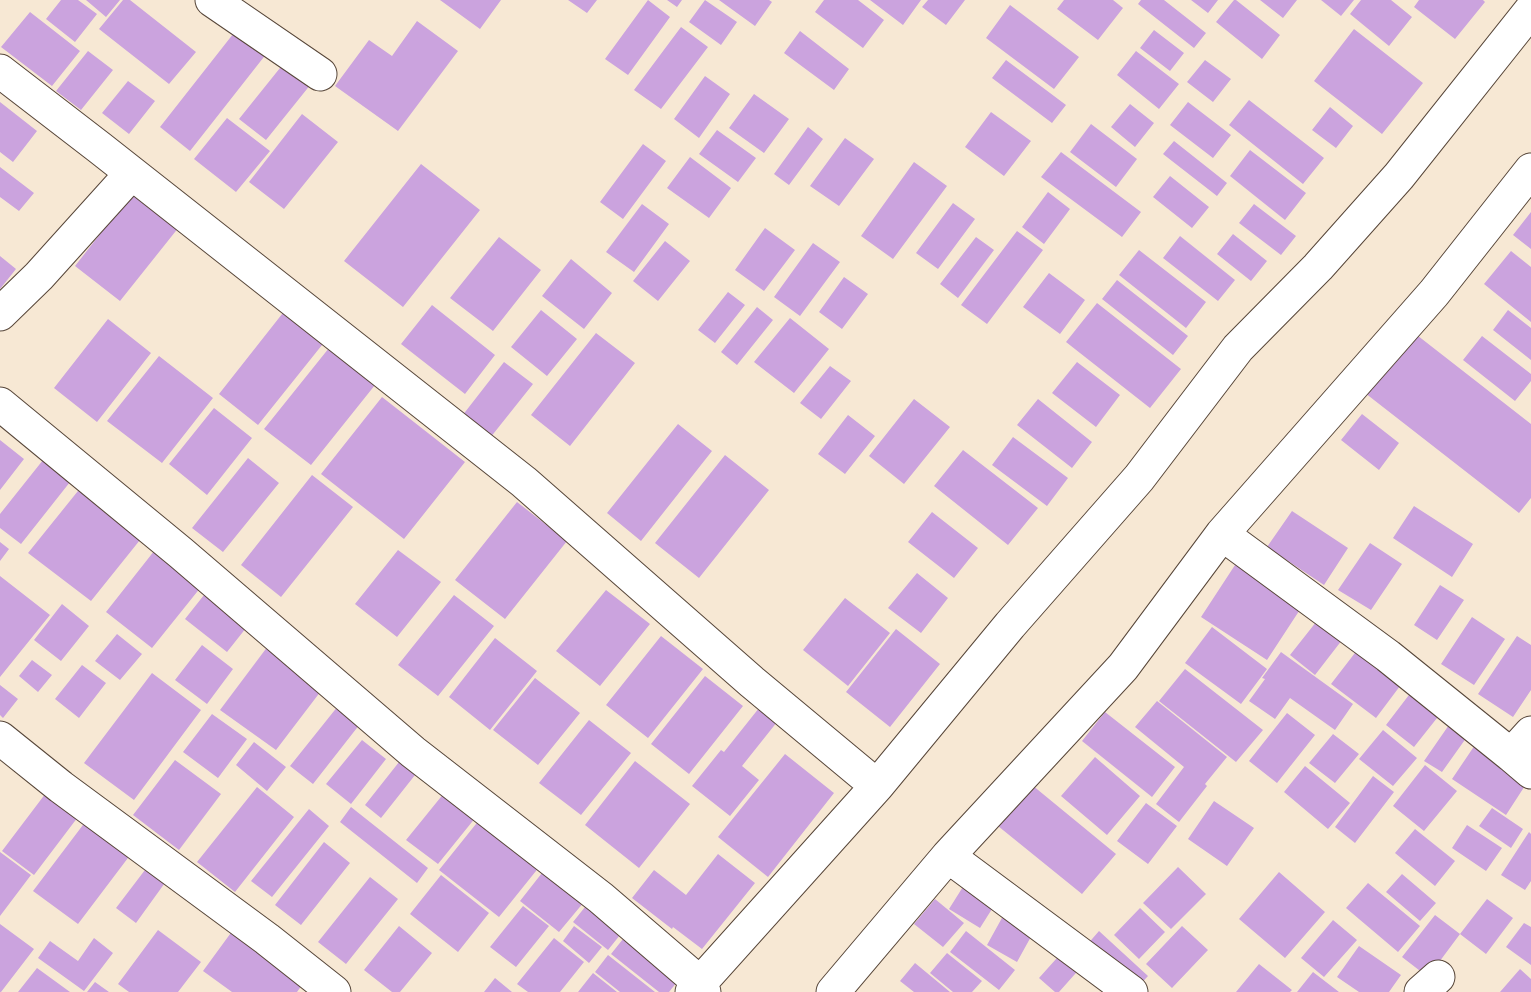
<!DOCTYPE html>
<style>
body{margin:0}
canvas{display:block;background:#f7e8d4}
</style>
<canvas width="1531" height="992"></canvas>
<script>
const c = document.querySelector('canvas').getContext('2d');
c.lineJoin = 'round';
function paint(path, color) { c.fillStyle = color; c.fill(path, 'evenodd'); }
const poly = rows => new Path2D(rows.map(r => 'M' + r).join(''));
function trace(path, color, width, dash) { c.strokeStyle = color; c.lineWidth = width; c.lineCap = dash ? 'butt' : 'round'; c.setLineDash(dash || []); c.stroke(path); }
paint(poly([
 [61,0,78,0,97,14,75,42,46,19],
 [86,0,120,0,106,17],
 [123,0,130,0,196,52,169,84,99,29],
 [440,0,501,0,480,29],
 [568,0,597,0,587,13],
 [648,0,670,17,628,75,605,59],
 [667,0,682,0,677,7],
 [705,0,737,22,721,45,689,22],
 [719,0,769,0,772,2,755,26],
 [824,0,858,0,884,20,863,48,815,12],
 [870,0,921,0,903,25],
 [928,0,965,0,946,25,922,7],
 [1064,0,1113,0,1123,8,1098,40,1057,9],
 [1141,0,1164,0,1206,33,1194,48,1138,4],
 [1191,0,1218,0,1208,13],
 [1234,0,1236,0,1280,35,1262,59,1216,22],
 [1260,0,1297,0,1283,18],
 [1321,0,1354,0,1341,16],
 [1361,0,1391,0,1412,17,1389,46,1350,14],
 [1419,0,1483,0,1485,2,1455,39,1414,7],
 [1010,5,1079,57,1054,89,986,38],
 [30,12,80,51,52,86,1,47],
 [417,21,458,51,398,131,335,86,369,40,392,56],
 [681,27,708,47,661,109,634,90],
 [237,29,267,53,190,151,160,127],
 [1354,29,1423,83,1382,134,1314,81],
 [1154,30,1184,53,1170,71,1140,48],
 [800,31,849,69,834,90,784,53],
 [88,51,113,70,81,110,56,91],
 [1136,51,1179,84,1159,109,1117,75],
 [288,58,315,79,266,140,239,119],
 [1006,60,1066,105,1052,123,992,78],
 [1205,60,1231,79,1213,102,1187,82],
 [705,76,730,94,699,138,674,119],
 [128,81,155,101,129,134,102,113],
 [754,94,789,119,764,153,729,128],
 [1249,100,1324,158,1303,184,1229,125],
 [0,102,37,131,13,162,0,152],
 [1188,102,1231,135,1213,158,1170,125],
 [1130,104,1154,123,1135,147,1111,127],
 [1330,107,1353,126,1336,148,1312,130],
 [991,112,1031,141,1004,176,965,147],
 [302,114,338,142,284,209,249,182],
 [227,118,270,151,236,192,194,159],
 [1091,124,1137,159,1116,187,1070,152],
 [808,127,823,139,789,185,774,174],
 [717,130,756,158,738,182,699,154],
 [845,138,874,159,839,206,810,186],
 [1174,141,1227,183,1217,196,1163,154],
 [643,144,666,161,623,219,600,202],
 [1250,150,1306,193,1285,220,1230,176],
 [1061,152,1141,212,1122,237,1041,177],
 [690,157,731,188,709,218,667,188],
 [914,162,947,186,893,259,861,236],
 [421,164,480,210,403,307,344,261],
 [0,167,34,193,19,211,0,197],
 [1170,176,1209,207,1192,228,1153,197],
 [137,187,183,222,120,301,75,266],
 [1048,192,1070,209,1044,244,1022,227],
 [953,203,975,219,938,269,916,253],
 [642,204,669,224,634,272,606,252],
 [1254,204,1296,236,1281,255,1239,223],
 [1531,212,1531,249,1513,235],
 [765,228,795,250,764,291,735,270],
 [1017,231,1043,250,987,324,961,305],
 [1233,234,1267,261,1251,281,1217,254],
 [1180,236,1235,280,1218,301,1163,258],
 [499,237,541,270,493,331,450,298],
 [976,237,994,250,958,298,940,284],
 [665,241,690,261,658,301,633,281],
 [813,243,840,262,800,316,774,297],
 [1139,250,1206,302,1186,328,1119,275],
 [1511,251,1531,267,1531,322,1484,284],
 [0,256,16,269,0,289],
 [571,259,612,293,584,329,542,296],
 [1049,273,1085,300,1060,334,1023,307],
 [844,277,868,294,842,329,819,312],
 [1117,280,1188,336,1173,355,1102,299],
 [728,292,745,305,715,343,698,330],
 [1097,303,1181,369,1150,408,1066,342],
 [432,305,495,355,465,394,401,344],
 [757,307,773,320,737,365,721,352],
 [286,309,326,340,258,425,219,394],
 [541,310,577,339,547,376,511,347],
 [1508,310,1531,328,1531,360,1493,330],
 [790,318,829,349,794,393,754,362],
 [108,319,151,353,97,422,54,388],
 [1413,332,1531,424,1531,498,1519,513,1365,393],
 [596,333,635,363,570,446,531,415],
 [1482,336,1531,374,1531,381,1515,401,1463,360],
 [329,348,375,385,311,465,264,429],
 [159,356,213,398,162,463,107,421],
 [504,362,533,384,490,438,462,416],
 [1077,362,1120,395,1096,427,1052,393],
 [830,366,851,381,821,419,800,403],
 [382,397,465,462,404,539,321,474],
 [914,399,950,427,904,484,869,456],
 [1038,399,1092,442,1072,468,1017,425],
 [214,408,252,438,207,495,169,464],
 [1362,414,1399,443,1379,470,1341,440],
 [848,415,875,436,845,474,818,454],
 [678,424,712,451,641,541,607,513],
 [1013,437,1068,478,1047,506,992,465],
 [0,440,24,459,0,490],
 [963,450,1038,508,1008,545,934,486],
 [725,455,769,490,699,578,655,543],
 [248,458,279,483,223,552,192,528],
 [43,460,70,482,21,544,0,528,0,514],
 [312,475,353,507,281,597,241,565],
 [86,481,148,530,91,601,28,553],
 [517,502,567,541,505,619,455,580],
 [1414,506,1473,544,1452,577,1393,538],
 [1292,511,1348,548,1324,585,1267,547],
 [932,512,978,548,954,578,908,542],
 [162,541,209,577,152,648,106,612],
 [0,542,9,549,0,561],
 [1370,543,1402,564,1371,610,1338,590],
 [398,550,441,582,397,637,355,604],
 [1237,562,1303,605,1267,660,1201,617],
 [917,573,948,598,921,633,888,608],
 [0,576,50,615,0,677],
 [1440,585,1464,600,1437,640,1414,625],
 [208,590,250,623,227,652,185,619],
 [606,590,650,624,600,686,556,651],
 [454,595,494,626,438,696,398,665],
 [845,598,890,633,848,686,803,650],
 [62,604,89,626,61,661,34,640],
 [1324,612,1349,631,1315,675,1290,655],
 [1472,617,1505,639,1474,685,1441,664],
 [1212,627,1267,669,1241,704,1185,663],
 [896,629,940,664,890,727,846,692],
 [117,634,142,654,120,680,95,661],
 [661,636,703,669,648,738,606,705],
 [1517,636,1531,645,1531,690,1513,717,1478,694],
 [495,638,537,671,490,730,449,697],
 [202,645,233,669,207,704,175,680],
 [268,646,324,687,276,750,220,710],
 [1358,649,1403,682,1376,718,1331,684],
 [1281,652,1353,704,1335,730,1290,698,1275,719,1249,701,1265,679,1262,678],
 [32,660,52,675,38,692,19,676],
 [82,665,106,683,79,718,55,699],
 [1185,669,1263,730,1236,762,1159,701],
 [152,673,201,710,134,800,84,763],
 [705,676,743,706,689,774,651,744],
 [535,678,580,713,538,765,493,730],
 [0,685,18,699,3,718,0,715],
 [1412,691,1441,713,1414,747,1386,725],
 [767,698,785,712,742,766,759,780,730,816,692,786,721,750,724,752],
 [1157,701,1227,757,1205,784,1207,786,1179,822,1156,804,1184,767,1135,727],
 [338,706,360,724,313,784,290,766],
 [1105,712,1175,767,1152,797,1082,741],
 [1287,713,1315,735,1277,783,1249,761],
 [212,714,247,739,218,778,183,752],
 [589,720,631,753,581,815,539,783],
 [1451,722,1469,734,1442,772,1424,761],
 [1383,730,1417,758,1393,786,1359,759],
 [1333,734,1359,754,1335,783,1309,763],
 [362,740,386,759,351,804,326,784],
 [254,742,286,767,267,791,236,765],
 [1477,742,1530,778,1506,815,1452,779],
 [785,754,834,793,768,877,718,837],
 [403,757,419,770,381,818,365,805],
 [1095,757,1140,796,1107,835,1061,796],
 [175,760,221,794,179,850,133,815],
 [635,761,690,804,639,868,585,825],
 [1425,765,1457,791,1424,831,1393,806],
 [1305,766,1350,803,1328,829,1284,792],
 [1373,776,1394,792,1355,843,1335,827],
 [52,785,84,809,34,875,2,851],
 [1032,785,1116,854,1082,894,998,826],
 [257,787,294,817,235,892,197,862],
 [449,787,480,812,438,864,406,840],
 [1214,801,1254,828,1227,866,1188,839],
 [1146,803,1177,826,1148,864,1117,841],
 [351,807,428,868,417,883,340,822],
 [1492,808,1523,829,1511,848,1479,826],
 [309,809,329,826,272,897,251,881],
 [92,813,137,846,78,924,33,891],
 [484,814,544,861,499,917,439,870],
 [1467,825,1502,848,1486,871,1452,848],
 [1415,829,1455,861,1435,886,1395,853],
 [1529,832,1531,834,1531,881,1525,890,1501,875],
 [324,842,350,863,301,925,275,905],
 [0,852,31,875,0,916],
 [718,854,755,883,702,949,673,927,672,929,632,898,654,870,686,895],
 [549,864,589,896,559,932,520,901],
 [148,866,167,880,136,923,116,908],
 [1178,867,1206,894,1171,929,1143,903],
 [1279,872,1325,912,1285,958,1239,919],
 [1402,874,1436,903,1420,921,1386,892],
 [441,875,489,913,458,952,410,914],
 [370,877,398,899,346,964,318,942],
 [966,882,997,901,980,928,949,909],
 [1368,883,1420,926,1398,952,1346,908],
 [593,897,628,925,608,950,573,922],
 [935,899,964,923,943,947,914,924],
 [1487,899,1513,918,1486,954,1460,934,1428,977,1402,957,1435,915,1460,934],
 [523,906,549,926,516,967,490,947],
 [1008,907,1038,924,1017,962,987,945],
 [1140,908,1165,932,1139,959,1114,935],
 [1333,920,1357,940,1324,977,1301,958],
 [1524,923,1531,927,1531,965,1506,947],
 [0,924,34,949,1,992,0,992],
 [399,926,432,953,400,992,392,992,364,970],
 [574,926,602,947,589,963,563,941],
 [1182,926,1208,950,1172,988,1146,964],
 [631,929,685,972,669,992,659,992,611,954],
 [158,930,201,962,178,992,129,992,118,984],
 [233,930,304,982,297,992,232,992,203,971],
 [966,931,1015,970,999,990,950,952],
 [1099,931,1148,976,1135,990,1086,946],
 [94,938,113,953,84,991,38,958,50,941,78,961],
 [554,938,584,962,560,992,528,992,517,984],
 [1359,946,1401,975,1389,992,1359,992,1337,977],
 [1065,949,1083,965,1059,992,1055,992,1039,978],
 [947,953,982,981,972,992,953,992,930,973],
 [608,955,655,992,620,992,595,972],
 [915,963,950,992,914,992,900,981],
 [1259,964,1292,990,1290,992,1236,992],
 [37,968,70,992,18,992],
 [1520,969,1531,979,1531,992,1500,992],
 [1313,972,1339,992,1297,992],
 [593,973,617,992,578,992],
 [495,978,512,992,484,992],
 [95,982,109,992,87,992]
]), '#cba3de');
const minor = poly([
 [212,0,320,74],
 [0,71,100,148,524,482,752,682,877,786],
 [0,314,39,276,131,174],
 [0,404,181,553,413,752,601,898,700,983,704,992],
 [1222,534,1388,656,1511,755],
 [1531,733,1511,755,1531,772],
 [0,738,61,787,267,939,334,992],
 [948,856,1131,992],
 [692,992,877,786,1010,625,1139,478,1238,348,1318,267,1399,176,1531,10],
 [833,992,948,856,1123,667,1222,534,1434,293,1531,170],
 [1421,992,1438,977]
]);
trace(minor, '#574639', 35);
trace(minor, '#fff', 33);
</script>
